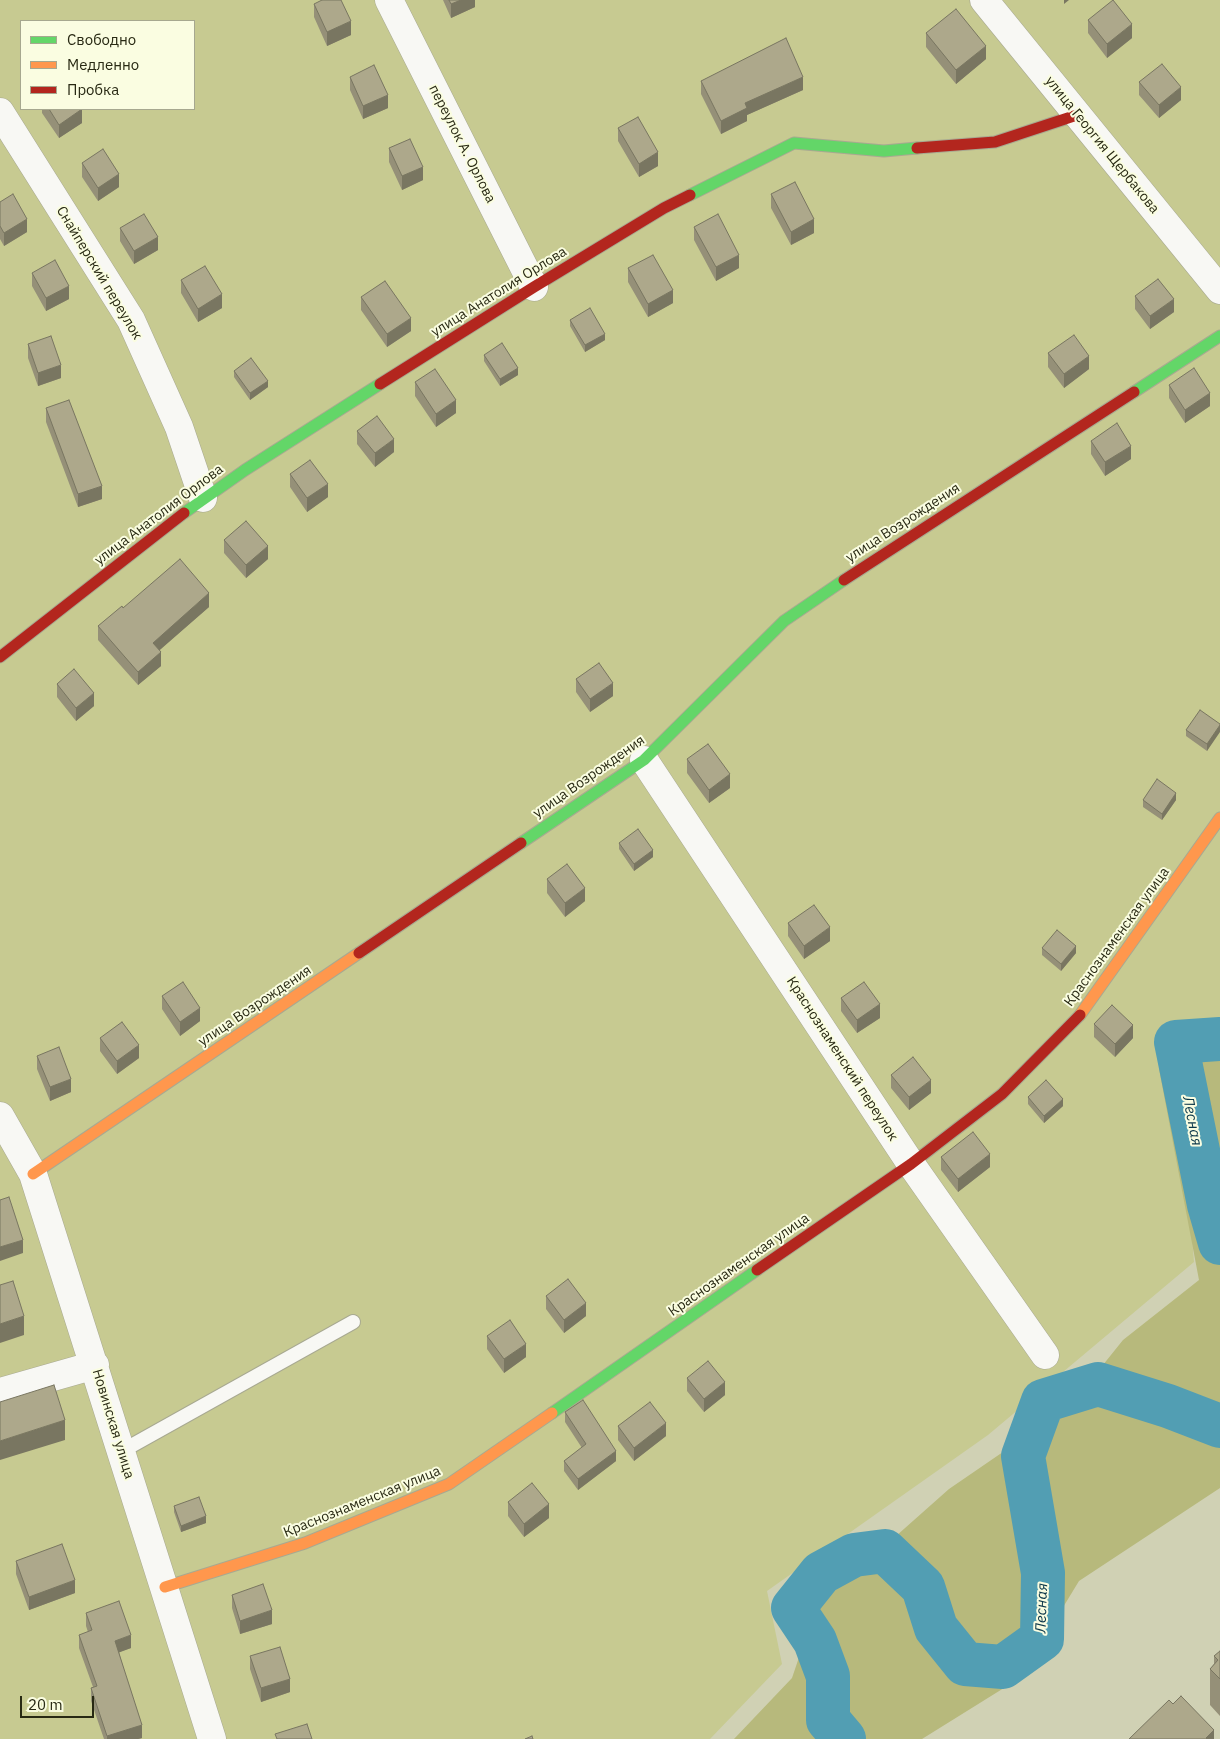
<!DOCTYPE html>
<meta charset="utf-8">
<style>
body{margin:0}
#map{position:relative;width:1220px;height:1739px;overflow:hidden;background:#d0d1b4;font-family:"IBM Plex Sans",sans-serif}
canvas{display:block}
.legend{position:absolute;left:20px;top:20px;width:175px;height:90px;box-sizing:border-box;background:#fafde1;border:1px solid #a6a88f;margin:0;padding:6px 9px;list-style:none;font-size:15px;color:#282913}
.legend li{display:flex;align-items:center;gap:10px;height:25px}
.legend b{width:25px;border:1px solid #a6a88f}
.scale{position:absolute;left:20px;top:1696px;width:74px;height:22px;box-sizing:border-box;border:2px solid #282913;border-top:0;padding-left:6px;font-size:15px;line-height:18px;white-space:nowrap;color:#282913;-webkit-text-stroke:4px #fafde1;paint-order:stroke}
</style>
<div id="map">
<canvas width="1220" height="1739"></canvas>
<ul class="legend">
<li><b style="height:6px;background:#63d668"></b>Свободно</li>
<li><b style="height:6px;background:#ff974d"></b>Медленно</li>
<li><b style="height:6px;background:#b3261e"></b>Пробка</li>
</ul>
<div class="scale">20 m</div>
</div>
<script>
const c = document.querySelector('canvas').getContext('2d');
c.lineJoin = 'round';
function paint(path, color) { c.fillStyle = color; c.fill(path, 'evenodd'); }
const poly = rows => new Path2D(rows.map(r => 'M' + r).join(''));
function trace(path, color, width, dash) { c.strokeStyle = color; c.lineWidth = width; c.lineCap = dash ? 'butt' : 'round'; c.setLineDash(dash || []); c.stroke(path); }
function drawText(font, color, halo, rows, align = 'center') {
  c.font = font + ' "IBM Plex Sans",sans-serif'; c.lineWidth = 4; c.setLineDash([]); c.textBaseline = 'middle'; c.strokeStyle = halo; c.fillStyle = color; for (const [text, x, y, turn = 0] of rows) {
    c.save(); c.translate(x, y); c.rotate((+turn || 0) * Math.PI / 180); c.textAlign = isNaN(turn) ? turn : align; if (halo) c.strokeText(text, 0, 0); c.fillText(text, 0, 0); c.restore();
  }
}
paint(poly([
 [0,0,1220,0,1220,1045,1176,1042,1194,1262,988,1435,767,1591,782,1664,710,1739,0,1739],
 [21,21,194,21,194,109,21,109]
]), '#c7ca91');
paint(poly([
 [1220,1053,1220,1488,1079,1581,1020,1678,922,1739,734,1739,792,1678,816,1607,949,1489,1070,1406,1123,1340,1199,1280,1159,1069]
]), '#b7b97c');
trace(poly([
 [1220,1039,1176,1042,1209,1205,1220,1243],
 [844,1739,828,1720,828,1676,815,1641,793,1608,821,1573,854,1555,885,1551,923,1587,936,1628,965,1664,1003,1667,1042,1639,1043,1573,1023,1456,1043,1401,1098,1384,1168,1406,1220,1426]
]), '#529eb3', 44);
const lane = poly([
 [122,1451,353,1322]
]);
const street = poly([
 [389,0,534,287],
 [984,0,1220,290],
 [0,112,131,320,179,427,203,498],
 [644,760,911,1164,1045,1355],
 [0,1116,33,1174,212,1739],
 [0,1392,95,1365]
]);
const fast = poly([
 [690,195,794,143,884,151,917,148],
 [1134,392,1220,336],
 [184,513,245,470,380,384],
 [521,843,644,760,784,621,844,580],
 [552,1413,757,1270]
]);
const slow = poly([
 [1080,1015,1220,818],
 [33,1174,359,953],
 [165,1587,305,1543,449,1484,552,1413]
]);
const jam = poly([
 [917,148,995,142,1077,115],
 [380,384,534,287,664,208,690,195],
 [844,580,1134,392],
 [0,657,184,513],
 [359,953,521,843],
 [757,1270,911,1164,1002,1094,1080,1015]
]);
trace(lane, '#a8a991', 16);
trace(street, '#a8a991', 29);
trace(fast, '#a8a991', 13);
trace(slow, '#a8a991', 13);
trace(jam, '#a8a991', 13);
trace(lane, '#f8f8f4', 14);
trace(street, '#f8f8f4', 28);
trace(fast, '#63d668', 11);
trace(slow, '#ff974d', 11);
trace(jam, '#b3261e', 11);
paint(poly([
 [443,0,475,0,475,7,451,18],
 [314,4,351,35,327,46,314,17],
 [1088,20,1132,38,1107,58,1088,33],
 [926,33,986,59,956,84,926,47],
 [350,77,388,108,363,119,350,90],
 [701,81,803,90,747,115,747,121,721,134,701,94],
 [1139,82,1181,100,1159,118,1139,95],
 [42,109,82,109,82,123,59,138,42,113],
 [618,128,658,166,639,177,618,141],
 [389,148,423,180,402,190,389,162],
 [82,163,119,187,98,201,82,177],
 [771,194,814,233,791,245,771,208],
 [0,202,27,232,4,246,0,239],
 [694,227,739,268,716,281,694,240],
 [120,228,158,250,134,264,120,241],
 [628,268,673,303,648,317,628,282],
 [32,273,69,299,46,311,32,286],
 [181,280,222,308,198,322,181,293],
 [1135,296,1174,312,1150,329,1135,309],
 [361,297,411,331,387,347,361,310],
 [570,320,605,340,585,352,570,326],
 [28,344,61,378,38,386,28,358],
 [1048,353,1089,369,1064,388,1048,367],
 [484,355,518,375,500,386,484,361],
 [234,371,268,387,250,400,234,377],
 [415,382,456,413,436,427,415,396],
 [1169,385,1210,406,1185,423,1169,398],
 [46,408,102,499,78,507,46,422],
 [357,431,394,452,375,467,357,444],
 [1091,441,1131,459,1105,476,1091,454],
 [290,474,328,497,307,512,290,487],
 [224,540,268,559,246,578,224,553],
 [209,607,159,650,161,666,138,685,98,640,98,626,123,608],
 [576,679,613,696,590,712,576,692],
 [57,684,94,706,76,721,57,697],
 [1220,724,1207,751,1186,736,1186,730],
 [687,759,730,788,709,803,687,773],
 [1143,800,1176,800,1162,820,1143,807],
 [619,843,653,857,634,871,619,849],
 [547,879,585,901,565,917,547,893],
 [788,923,830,941,804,959,788,936],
 [1042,948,1076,953,1061,971,1042,955],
 [162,996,200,1021,180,1036,162,1009],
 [841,998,880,1018,857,1033,841,1011],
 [1094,1024,1133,1038,1115,1057,1094,1037],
 [100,1038,139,1058,117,1074,100,1051],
 [37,1056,71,1092,50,1101,37,1069],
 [891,1075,931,1093,909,1110,891,1088],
 [1028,1097,1063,1106,1044,1123,1028,1104],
 [941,1157,990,1167,958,1192,941,1170],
 [546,1296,586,1316,564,1333,546,1309],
 [487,1336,526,1357,504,1373,487,1349],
 [687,1378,725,1395,704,1412,687,1391],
 [565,1412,616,1461,578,1490,564,1471,564,1461,582,1448,565,1422],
 [618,1426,666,1436,634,1461,618,1440],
 [508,1502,549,1518,524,1537,508,1516],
 [174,1506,206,1523,181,1532,174,1512],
 [16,1561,75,1593,29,1610,16,1574],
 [232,1595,272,1624,240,1634,232,1608],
 [86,1613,131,1648,119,1652,142,1738,138,1739,104,1739,91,1701,91,1688,93,1687,79,1648,79,1635,88,1632,86,1626],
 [1220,1651,1220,1716,1210,1705,1210,1669,1214,1664,1214,1656],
 [250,1656,290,1692,261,1702,250,1669]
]), '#959078');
paint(poly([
 [461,0,475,0,475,7,451,18,451,4],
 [1064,0,1069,0,1064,4],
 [351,21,351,35,327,46,327,32],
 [1132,24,1132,38,1107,58,1107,44],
 [986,46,986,59,956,84,956,70],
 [803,77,803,90,747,115,747,121,721,134,721,121,745,103],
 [1181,87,1181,100,1159,118,1159,105],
 [388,95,388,108,363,119,363,106],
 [82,109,82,123,59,138,59,125],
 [658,152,658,166,639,177,639,164],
 [423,167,423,180,402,190,402,176],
 [119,174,119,187,98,201,98,188],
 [27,219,27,232,4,246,4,233],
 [814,219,814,233,791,245,791,232],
 [158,237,158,250,134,264,134,251],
 [739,255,739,268,716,281,716,267],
 [69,286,69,299,46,311,46,298],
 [673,290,673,303,648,317,648,304],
 [222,294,222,308,198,322,198,309],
 [1174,299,1174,312,1150,329,1150,316],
 [411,318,411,331,387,347,387,334],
 [605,334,605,340,585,352,585,345],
 [1089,356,1089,369,1064,388,1064,374],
 [61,365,61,378,38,386,38,373],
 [518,368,518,375,500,386,500,379],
 [268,381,268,387,250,400,250,393],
 [1210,393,1210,406,1185,423,1185,410],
 [456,400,456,413,436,427,436,414],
 [394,439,394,452,375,467,375,453],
 [1131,446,1131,459,1105,476,1105,462],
 [328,484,328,497,307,512,307,498],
 [102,486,102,499,78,507,78,494],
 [268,546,268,559,246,578,246,565],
 [209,593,209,607,153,656,153,643],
 [161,652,161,666,138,685,138,672],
 [613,683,613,696,590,712,590,699],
 [94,693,94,706,76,721,76,708],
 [1220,725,1220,732,1207,751,1207,744],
 [730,774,730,788,709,803,709,790],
 [1176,793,1176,800,1162,820,1162,814],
 [653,850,653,857,634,871,634,864],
 [585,888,585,901,565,917,565,903],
 [830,927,830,941,804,959,804,946],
 [1076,946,1076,953,1061,971,1061,964],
 [880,1004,880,1018,857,1033,857,1020],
 [200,1008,200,1021,180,1036,180,1022],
 [1133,1025,1133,1038,1115,1057,1115,1044],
 [139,1045,139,1058,117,1074,117,1061],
 [71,1079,71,1092,50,1101,50,1087],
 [931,1080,931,1093,909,1110,909,1097],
 [1063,1099,1063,1106,1044,1123,1044,1116],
 [990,1154,990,1167,958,1192,958,1179],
 [23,1240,23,1253,0,1261,0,1247],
 [586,1303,586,1316,564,1333,564,1320],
 [24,1316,24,1335,0,1343,0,1324],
 [526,1344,526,1357,504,1373,504,1359],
 [725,1382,725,1395,704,1412,704,1399],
 [65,1420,65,1440,0,1460,0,1441],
 [666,1423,666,1436,634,1461,634,1448],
 [616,1451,616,1461,578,1490,578,1479],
 [549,1504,549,1518,524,1537,524,1524],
 [206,1516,206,1523,181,1532,181,1526],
 [75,1580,75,1593,29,1610,29,1597],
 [272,1610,272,1624,240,1634,240,1621],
 [131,1635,131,1648,115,1654,115,1641],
 [290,1679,290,1692,261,1702,261,1688],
 [142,1725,142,1738,138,1739,107,1739,107,1736],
 [1214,1730,1214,1739,1206,1739,1206,1738]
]), '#797661');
const building = poly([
 [322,0,341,0,351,21,327,32,314,4,322,0],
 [449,0,461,0,451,4,449,0],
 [1113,0,1132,24,1107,44,1088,20,1113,0],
 [956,9,986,46,956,70,926,33,956,9],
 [786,38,803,77,745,103,747,108,721,121,701,81,786,38],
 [1162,64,1181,87,1159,105,1139,82,1162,64],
 [374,65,388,95,363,106,350,77,374,65],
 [49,109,82,109,59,125,49,109],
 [638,117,658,152,639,164,618,128,638,117],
 [410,139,423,167,402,176,389,148,410,139],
 [103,149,119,174,98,188,82,163,103,149],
 [795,182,814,219,791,232,771,194,795,182],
 [13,194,27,219,4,233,0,226,0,202,13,194],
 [144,214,158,237,134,251,120,228,144,214],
 [718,214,739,255,716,267,694,227,718,214],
 [653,255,673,290,648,304,628,268,653,255],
 [55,260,69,286,46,298,32,273,55,260],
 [205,266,222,294,198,309,181,280,205,266],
 [1158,279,1174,299,1150,316,1135,296,1158,279],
 [385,281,411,318,387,334,361,297,385,281],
 [590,308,605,334,585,345,570,320,590,308],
 [1074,335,1089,356,1064,374,1048,353,1074,335],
 [51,336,61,365,38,373,28,344,51,336],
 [502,343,518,368,500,379,484,355,502,343],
 [251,358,268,381,250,393,234,371,251,358],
 [1194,368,1210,393,1185,410,1169,385,1194,368],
 [435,369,456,400,436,414,415,382,435,369],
 [69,400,102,486,78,494,46,408,69,400],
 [377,416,394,439,375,453,357,431,377,416],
 [1117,423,1131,446,1105,462,1091,441,1117,423],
 [310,460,328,484,307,498,290,474,310,460],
 [246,521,268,546,246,565,224,540,246,521],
 [180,559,209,593,153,643,161,652,138,672,98,626,122,606,123,608,180,559],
 [599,663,613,683,590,699,576,679,599,663],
 [74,669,94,693,76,708,57,684,74,669],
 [1200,710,1220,724,1220,725,1207,744,1186,730,1200,710],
 [708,744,730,774,709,790,687,759,708,744],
 [1157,779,1176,793,1162,814,1143,800,1157,779],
 [638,829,653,850,634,864,619,843,638,829],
 [567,864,585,888,565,903,547,879,567,864],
 [814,905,830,927,804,946,788,923,814,905],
 [1057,930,1076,946,1061,964,1042,948,1057,930],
 [183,982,200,1008,180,1022,162,996,183,982],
 [864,982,880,1004,857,1020,841,998,864,982],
 [1112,1005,1133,1025,1115,1044,1094,1024,1112,1005],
 [122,1022,139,1045,117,1061,100,1038,122,1022],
 [59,1047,71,1079,50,1087,37,1056,59,1047],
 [913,1057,931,1080,909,1097,891,1075,913,1057],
 [1046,1080,1063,1099,1044,1116,1028,1097,1046,1080],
 [973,1132,990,1154,958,1179,941,1157,973,1132],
 [9,1197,23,1240,0,1247,0,1200,9,1197],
 [568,1279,586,1303,564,1320,546,1296,568,1279],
 [13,1281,24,1316,0,1324,0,1285,13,1281],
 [510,1320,526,1344,504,1359,487,1336,510,1320],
 [708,1361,725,1382,704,1399,687,1378,708,1361],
 [54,1385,65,1420,0,1441,0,1402,54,1385],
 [583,1400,616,1451,578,1479,564,1461,586,1444,565,1412,583,1400],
 [650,1402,666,1423,634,1448,618,1426,650,1402],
 [532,1483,549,1504,524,1524,508,1502,532,1483],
 [199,1497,206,1516,181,1526,174,1506,199,1497],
 [62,1544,75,1580,29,1597,16,1561,62,1544],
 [263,1584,272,1610,240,1621,232,1595,263,1584],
 [119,1601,131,1635,115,1641,142,1725,107,1736,91,1688,97,1686,79,1635,92,1630,86,1613,119,1601],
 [280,1647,290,1679,261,1688,250,1656,280,1647],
 [1220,1651,1220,1679,1210,1669,1218,1660,1214,1656,1220,1651],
 [1181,1696,1214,1730,1206,1738,1207,1739,1129,1739,1169,1700,1173,1704,1181,1696],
 [307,1724,312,1739,277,1739,275,1734,307,1724],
 [532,1736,533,1739,525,1739,532,1736]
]);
paint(building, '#ada88b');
trace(building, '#797661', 1);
drawText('14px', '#282913', '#fafde1', [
 ["переулок А. Орлова",462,144,63],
 ["улица Георгия Щербакова",1102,145,51],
 ["Снайперский переулок",99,273,59],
 ["улица Анатолия Орлова",499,292,-32],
 ["улица Анатолия Орлова",159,515,-37],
 ["улица Возрождения",903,523,-33],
 ["улица Возрождения",589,777,-35],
 ["Краснознаменская улица",1117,937,-54],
 ["улица Возрождения",255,1006,-34],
 ["Краснознаменский переулок",842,1059,57],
 ["Краснознаменская улица",739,1265,-35],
 ["Новинская улица",113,1424,73],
 ["Краснознаменская улица",362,1502,-22]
]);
drawText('italic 15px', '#0a3649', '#fafde1', [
 ["Лесная",1192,1121,79],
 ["Лесная",1042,1608,-88]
]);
</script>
